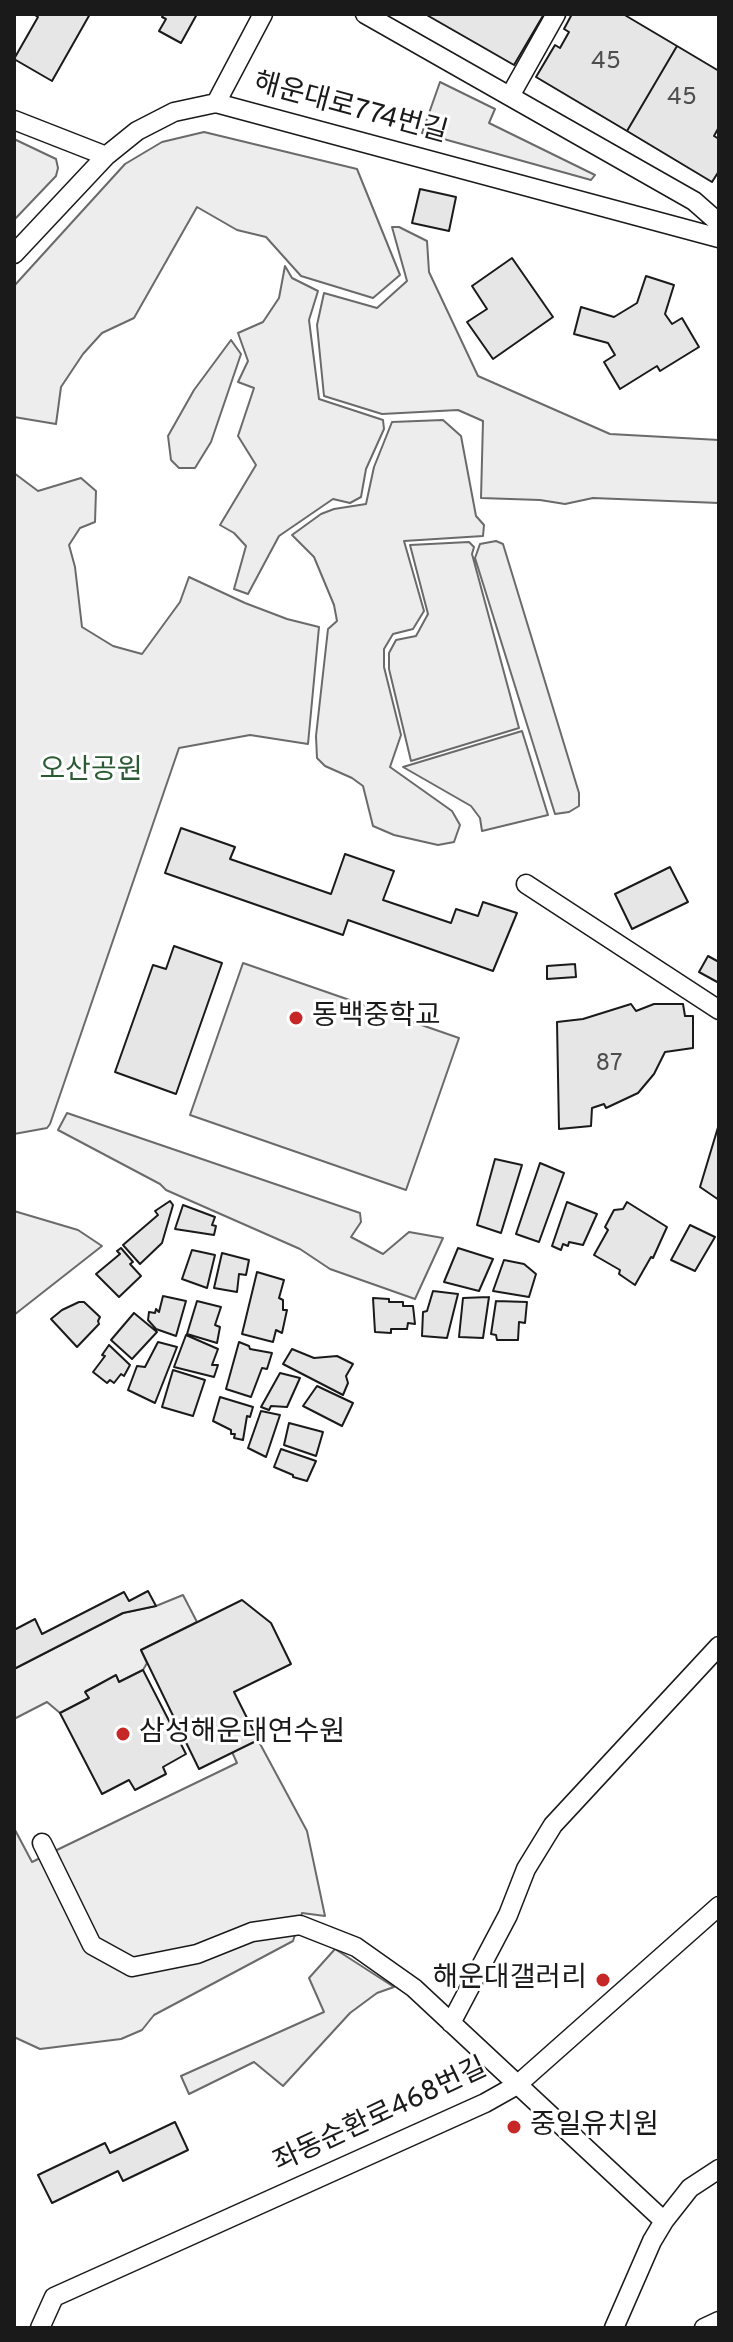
<!DOCTYPE html>
<meta charset="utf-8">
<style>
body{margin:0}
#map{position:relative;width:733px;height:2342px;overflow:hidden;background:#fff;font-family:Overpass,sans-serif}
canvas{display:block}
.frame{position:absolute;inset:0;border:16px solid #1a1a1a;pointer-events:none}
</style>
<div id="map">
<canvas width="733" height="2342"></canvas>
<div class="frame"></div>
</div>
<script>
const c = document.querySelector('canvas').getContext('2d');
c.lineJoin = 'round';
function paint(path, color) { c.fillStyle = color; c.fill(path, 'evenodd'); }
const poly = rows => new Path2D(rows.map(r => 'M' + r).join(''));
function trace(path, color, width, dash) { c.strokeStyle = color; c.lineWidth = width; c.lineCap = dash ? 'butt' : 'round'; c.setLineDash(dash || []); c.stroke(path); }
function drawText(font, color, halo, rows, align = 'center') {
  c.font = font + ' Overpass,"Noto Sans KR",sans-serif'; c.lineWidth = 6; c.setLineDash([]); c.textBaseline = 'middle'; c.strokeStyle = halo; c.fillStyle = color; for (const [text, x, y, turn = 0] of rows) {
    c.save(); c.translate(x, y); c.rotate((+turn || 0) * Math.PI / 180); c.textAlign = isNaN(turn) ? turn : align; if (halo) c.strokeText(text, 0, 0); c.fillText(text, 0, 0); c.restore();
  }
}
const green = poly([
 [440,82,495,109,489,123,595,175,591,180,422,133,440,82],
 [204,132,357,169,400,275,373,298,301,276,266,237,237,230,197,207,134,318,102,333,83,354,61,387,56,424,14,417,14,286,125,164,162,142,204,132],
 [14,139,56,159,58,168,56,176,14,220,14,139],
 [392,227,399,227,427,241,429,272,478,376,610,434,719,440,719,503,593,498,565,504,540,500,481,498,483,421,458,410,382,414,324,396,317,325,324,293,377,308,407,281,392,227],
 [285,266,292,278,318,291,309,320,319,399,383,420,384,429,366,469,361,497,350,503,333,499,279,536,248,594,234,589,246,546,234,533,220,525,256,465,238,436,254,388,238,382,248,361,238,333,263,322,279,298,285,266],
 [231,340,241,354,211,442,195,468,179,468,171,460,168,436,194,390,231,340],
 [443,420,461,436,476,516,484,525,483,536,404,541,424,611,413,629,393,634,384,649,384,667,401,735,390,767,452,811,460,825,454,842,438,845,394,835,373,826,363,786,352,778,325,766,317,758,316,736,328,629,337,621,334,605,314,557,292,535,321,514,334,509,366,504,374,467,392,422,443,420],
 [14,473,38,491,81,478,96,491,95,522,80,528,69,545,75,567,82,627,113,646,142,654,180,602,189,577,245,603,287,619,319,627,308,744,250,735,179,748,50,1124,47,1128,14,1134,14,473],
 [496,541,503,544,579,793,579,806,569,812,555,814,475,558,480,544,496,541],
 [469,542,474,547,472,554,519,728,411,761,389,669,389,653,396,640,416,636,428,614,410,545,469,542],
 [522,731,548,815,482,831,480,818,471,806,403,767,522,731],
 [243,963,459,1038,406,1190,190,1115,243,963],
 [67,1113,360,1213,361,1222,351,1237,383,1254,409,1232,443,1238,415,1299,330,1269,300,1249,166,1190,160,1184,58,1130,67,1113],
 [14,1211,78,1230,102,1246,14,1315,14,1211],
 [183,1595,197,1622,141,1650,147,1663,143,1670,119,1682,116,1676,86,1691,89,1698,60,1713,47,1702,14,1719,14,1669,123,1613,156,1606,183,1595],
 [258,1740,307,1831,325,1916,302,1913,293,1941,154,2015,142,2030,121,2039,40,2049,14,2037,14,1828,32,1862,237,1763,232,1752,258,1740],
 [335,1949,394,1987,377,1993,350,2013,283,2086,254,2062,189,2094,181,2076,324,2012,309,1978,335,1949]
]);
paint(green, '#ededed');
trace(green, '#6a6a6a', 2);
const building = poly([
 [33,14,90,14,52,81,14,59,38,17,33,14],
 [164,14,197,14,181,43,159,31,166,19,162,17,164,14],
 [425,14,544,14,514,65,425,14],
 [572,14,623,14,677,46,627,131,536,77,555,45,560,48,569,32,564,29,572,14],
 [677,46,719,71,719,127,714,136,719,139,719,171,712,182,627,131,677,46],
 [420,189,456,197,449,231,412,223,420,189],
 [512,258,553,317,493,359,467,322,487,309,472,286,512,258],
 [646,276,674,285,665,314,672,324,682,318,699,347,660,371,657,366,620,389,604,362,615,355,608,343,574,334,581,307,614,317,637,303,646,276],
 [181,828,235,847,230,859,331,894,345,854,394,871,383,900,451,923,456,909,478,916,483,902,517,913,493,971,348,920,343,935,165,873,181,828],
 [670,867,688,902,632,929,615,894,670,867],
 [174,946,222,963,176,1094,115,1072,153,965,166,969,174,946],
 [708,956,719,962,719,983,699,972,708,956],
 [575,964,576,977,547,979,547,966,575,964],
 [631,1004,636,1011,654,1004,683,1004,685,1016,693,1016,693,1048,665,1052,654,1074,638,1093,606,1108,604,1104,592,1108,591,1126,559,1129,557,1022,583,1019,631,1004],
 [719,1124,719,1200,700,1187,719,1124],
 [495,1159,522,1165,501,1233,477,1225,495,1159],
 [540,1163,564,1173,539,1242,516,1234,540,1163],
 [170,1201,173,1205,162,1243,140,1264,123,1245,158,1215,155,1211,170,1201],
 [567,1202,597,1214,583,1245,569,1242,568,1246,563,1244,561,1250,552,1246,567,1202],
 [627,1202,667,1227,653,1258,651,1257,635,1285,619,1274,620,1270,594,1255,608,1230,605,1227,614,1210,623,1209,627,1202],
 [183,1205,215,1217,212,1225,216,1226,214,1235,175,1229,183,1205],
 [690,1225,715,1237,695,1271,671,1260,690,1225],
 [121,1248,133,1262,130,1264,141,1276,119,1297,96,1274,120,1254,117,1251,121,1248],
 [458,1248,493,1259,479,1291,444,1282,458,1248],
 [192,1250,215,1255,207,1288,182,1279,192,1250],
 [222,1253,249,1260,246,1275,239,1274,237,1292,214,1288,222,1253],
 [504,1260,524,1264,536,1274,529,1297,493,1291,504,1260],
 [257,1272,284,1280,279,1298,283,1300,283,1310,287,1310,282,1333,276,1330,273,1342,242,1334,257,1272],
 [433,1291,458,1294,447,1338,422,1336,423,1312,427,1311,433,1291],
 [163,1296,186,1301,176,1336,156,1329,148,1320,149,1312,155,1313,156,1309,159,1312,163,1296],
 [489,1297,483,1338,459,1337,463,1298,489,1297],
 [373,1298,389,1299,389,1302,403,1302,403,1306,413,1306,415,1324,408,1323,407,1329,391,1329,391,1333,375,1332,373,1298],
 [197,1301,221,1307,215,1325,220,1327,217,1343,187,1334,197,1301],
 [496,1301,527,1302,525,1323,519,1322,518,1340,497,1340,496,1335,491,1334,496,1301],
 [79,1302,84,1302,100,1317,98,1321,99,1324,77,1347,51,1319,62,1310,79,1302],
 [134,1313,157,1332,132,1359,111,1340,134,1313],
 [186,1335,218,1349,212,1365,218,1365,214,1377,174,1367,186,1335],
 [158,1342,177,1347,155,1403,128,1390,137,1366,145,1367,158,1342],
 [239,1342,249,1346,250,1349,272,1353,267,1369,262,1368,251,1397,226,1389,239,1342],
 [109,1345,130,1365,124,1376,121,1374,114,1383,110,1380,107,1383,93,1372,105,1356,102,1355,109,1345],
 [292,1349,314,1358,337,1356,353,1364,346,1376,348,1383,343,1395,283,1364,292,1349],
 [173,1370,205,1380,193,1416,162,1407,173,1370],
 [280,1373,300,1378,287,1407,271,1406,269,1410,261,1407,280,1373],
 [317,1386,353,1403,342,1426,303,1406,317,1386],
 [220,1397,253,1407,250,1417,247,1416,243,1440,234,1438,235,1434,231,1434,231,1430,213,1421,220,1397],
 [261,1411,280,1415,266,1457,248,1448,261,1411],
 [289,1423,323,1432,316,1456,284,1445,289,1423],
 [281,1449,316,1461,307,1481,293,1477,293,1475,274,1467,281,1449],
 [148,1591,156,1606,123,1613,14,1669,14,1630,35,1619,42,1634,124,1592,129,1601,148,1591],
 [242,1600,271,1623,291,1664,234,1692,258,1740,199,1769,141,1650,242,1600],
 [143,1670,186,1754,163,1767,166,1774,135,1790,129,1780,102,1794,60,1713,89,1698,85,1692,116,1675,119,1682,143,1670],
 [175,2122,188,2150,123,2181,118,2171,52,2203,38,2175,105,2143,110,2153,175,2122]
]);
paint(building, '#e6e6e6');
trace(building, '#1a1a1a', 2);
const street = poly([
 [365,14,694,201,719,223],
 [510,96,556,14],
 [216,103,263,14],
 [14,120,106,156],
 [14,254,106,156,137,131,174,112,216,103,719,238],
 [526,884,719,1010],
 [42,1843,92,1945,132,1967,197,1954,252,1932,300,1925,356,1947,414,1988,664,2221],
 [451,2023,508,1915,526,1869,553,1825,719,1646],
 [40,2328,54,2297,485,2103,517,2085,719,1906],
 [614,2328,652,2241,664,2221,690,2188,719,2169],
 [704,2328,719,2321]
]);
trace(street, '#1a1a1a', 21);
trace(street, '#fff', 18);
for (const [x, y, r, color] of [
 [296,1018,8,"#c62828"],
 [123,1734,8,"#c62828"],
 [603,1980,8,"#c62828"],
 [514,2127,8,"#c62828"]
]) { const dot = new Path2D(); dot.arc(x, y, r, 0, 2 * Math.PI); c.fillStyle = color; c.fill(dot); trace(dot, '#fff', 3); }
drawText('24px', '#4d4d4d', null, [
 ["45",606,63],
 ["45",682,99],
 ["87",609,1065]
]);
drawText('28px', '#1a1a1a', '#fff', [
 ["해운대로774번길",350,110,15],
 ["좌동순환로468번길",381,2117,-25]
]);
drawText('28px', '#2b5a34', '#fff', [
 ["오산공원",91,772]
]);
drawText('28px', '#1a1a1a', '#fff', [
 ["동백중학교",312,1018],
 ["삼성해운대연수원",139,1734],
 ["해운대갤러리",587,1980,"right"],
 ["중일유치원",530,2127]
], 'left');
</script>
